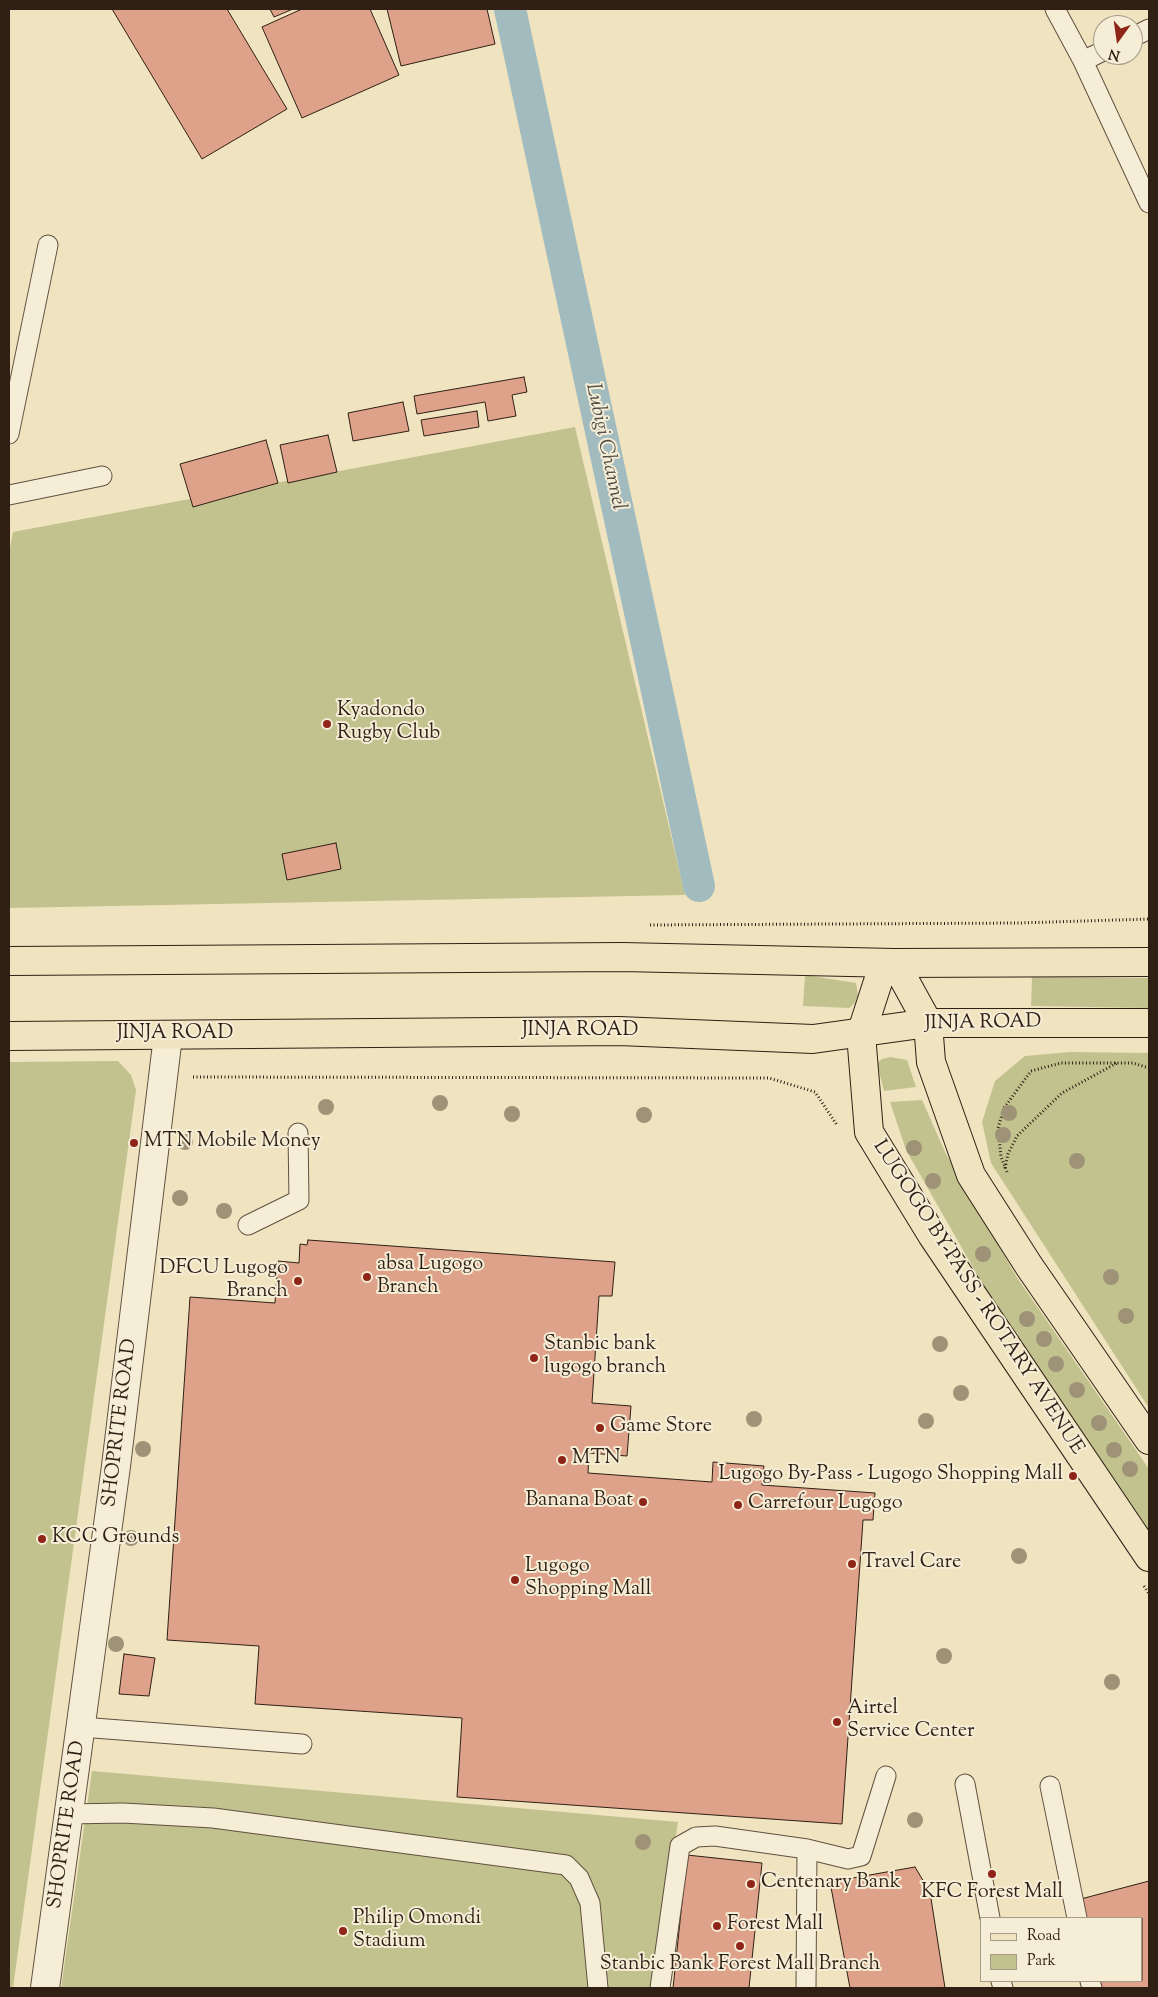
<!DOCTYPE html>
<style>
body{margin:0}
#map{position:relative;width:1158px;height:1997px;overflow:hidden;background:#f0e4c0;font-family:"Sorts Mill Goudy",serif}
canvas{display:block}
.frame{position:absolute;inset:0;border:10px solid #2f1f15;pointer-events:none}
.legend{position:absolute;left:980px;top:1917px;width:162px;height:65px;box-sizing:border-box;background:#f5edd6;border:1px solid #a69b89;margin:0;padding:6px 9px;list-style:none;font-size:15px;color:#2f1f15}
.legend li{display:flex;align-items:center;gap:10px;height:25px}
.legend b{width:25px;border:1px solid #a69b89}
.north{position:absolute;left:1093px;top:15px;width:50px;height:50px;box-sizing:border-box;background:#f5edd6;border:1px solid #a69b89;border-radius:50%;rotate:194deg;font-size:14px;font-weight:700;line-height:20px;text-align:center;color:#2f1f15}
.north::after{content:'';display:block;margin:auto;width:18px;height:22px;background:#8f2418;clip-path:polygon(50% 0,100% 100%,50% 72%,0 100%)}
</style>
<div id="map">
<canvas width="1158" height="1997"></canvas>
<div class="frame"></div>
<ul class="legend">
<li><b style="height:6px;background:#f0e4c0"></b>Road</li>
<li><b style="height:14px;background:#c1c28d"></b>Park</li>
</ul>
<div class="north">N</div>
</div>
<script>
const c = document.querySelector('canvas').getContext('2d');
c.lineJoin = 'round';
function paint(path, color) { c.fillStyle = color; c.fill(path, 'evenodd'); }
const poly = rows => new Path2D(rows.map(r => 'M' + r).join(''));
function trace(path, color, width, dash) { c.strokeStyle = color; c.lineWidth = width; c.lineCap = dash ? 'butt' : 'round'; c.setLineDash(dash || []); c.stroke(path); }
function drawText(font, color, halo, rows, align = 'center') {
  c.font = font + ' "Sorts Mill Goudy",serif'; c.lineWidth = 4; c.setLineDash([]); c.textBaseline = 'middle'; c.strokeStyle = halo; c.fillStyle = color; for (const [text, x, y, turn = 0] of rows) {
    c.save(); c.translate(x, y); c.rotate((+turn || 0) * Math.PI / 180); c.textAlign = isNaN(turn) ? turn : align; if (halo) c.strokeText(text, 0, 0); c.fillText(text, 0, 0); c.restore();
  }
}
paint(poly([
 [575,427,685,895,9,908,9,553,13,532],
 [805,975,856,983,858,995,855,1003,849,1008,803,1006],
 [1032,977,1149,978,1149,1008,1031,1006],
 [1070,1052,1149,1053,1149,1408,991,1163,982,1122,995,1081,1025,1056],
 [890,1057,907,1060,916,1087,884,1091,877,1063,882,1059],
 [118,1061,131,1075,136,1090,13,1988,9,1988,9,1062],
 [922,1100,945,1152,1016,1276,1149,1469,1149,1532,991,1299,906,1150,890,1102],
 [92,1771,678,1822,653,1988,61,1988]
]), '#c1c28d');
trace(poly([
 [510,9,699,886]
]), '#a1bbbe', 32);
const building = poly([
 [112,9,227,9,287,109,202,159,112,9],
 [270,9,293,9,274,17,270,9],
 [302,9,370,9,399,75,302,118,262,27,302,9],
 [387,9,487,9,495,44,401,66,387,9],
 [524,377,527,392,512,395,516,416,488,421,485,402,417,414,414,396,524,377],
 [403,402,409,431,353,441,348,413,403,402],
 [477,411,479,427,424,436,421,420,477,411],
 [328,435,337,472,288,483,280,445,328,435],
 [266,440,278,483,193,507,180,464,266,440],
 [336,843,341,869,287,880,282,854,336,843],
 [308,1240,615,1262,612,1296,599,1296,592,1403,631,1406,627,1456,589,1453,588,1473,712,1482,713,1462,764,1466,762,1485,875,1493,873,1520,863,1520,842,1824,457,1797,462,1718,255,1704,259,1646,167,1640,190,1297,275,1303,278,1261,299,1263,300,1244,307,1245,308,1240],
 [124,1654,155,1658,149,1696,119,1694,124,1654],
 [687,1855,762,1863,749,1988,673,1988,687,1855],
 [915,1867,930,1892,945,1988,850,1988,830,1882,915,1867],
 [1149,1881,1149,1988,1098,1988,1097,1981,1142,1981,1142,1918,1082,1918,1077,1900,1149,1881]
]);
paint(building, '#dea189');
trace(building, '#2f1f15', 1);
const lane = poly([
 [1055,9,1083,61],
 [1133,37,1149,29],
 [1103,51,1083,61,1149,203],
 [9,434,48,245],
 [9,495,102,476],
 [248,1225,299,1200,298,1133],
 [81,1727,302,1744],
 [965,1784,990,1918],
 [1050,1786,1077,1918],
 [69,1814,123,1813,213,1818,566,1865,579,1878,590,1903,598,1988],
 [1001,1981,1003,1988],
 [1090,1981,1092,1988],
 [660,1988,680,1846,696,1837,715,1836,807,1849],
 [806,1988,807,1849,848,1859,861,1856,886,1776]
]);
const street = poly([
 [45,1988,116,1466,168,1036]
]);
const primary = poly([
 [884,963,861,1034,869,1132,932,1235,1149,1557],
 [895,963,928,1023,931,1062,971,1175,1029,1266,1149,1440]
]);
const highway = poly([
 [9,961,622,957,895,963,1149,962],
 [9,1036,619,1031,813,1039,928,1023,1149,1023]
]);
trace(lane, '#5f5040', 21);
trace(street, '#5f5040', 30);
trace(primary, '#2f1f15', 30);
trace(highway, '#2f1f15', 30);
trace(poly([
 [650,925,1019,923,1149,919],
 [193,1077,769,1078,815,1092,837,1125],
 [1005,1168,1008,1154,1017,1136,1062,1093,1117,1063],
 [1007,1172,1001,1157,998,1128,1004,1108,1031,1071,1061,1063,1133,1063,1149,1068],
 [1144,1586,1149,1594]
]), '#2f1f15', 3, [1, 2.5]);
trace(lane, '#f5edd6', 19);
trace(street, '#f5edd6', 28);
trace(primary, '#f0e4c0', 28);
trace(highway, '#f0e4c0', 28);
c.fillStyle = '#9e9376';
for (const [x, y] of [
 [440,1103],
 [326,1107],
 [1009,1113],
 [512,1114],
 [644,1115],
 [1003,1135],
 [185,1142],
 [914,1148],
 [1077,1161],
 [933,1181],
 [180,1198],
 [224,1211],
 [983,1254],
 [1111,1277],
 [1126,1316],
 [1027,1319],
 [1044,1339],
 [940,1344],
 [1056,1364],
 [1077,1390],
 [961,1393],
 [754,1419],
 [926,1421],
 [1099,1423],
 [143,1449],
 [1114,1450],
 [1130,1469],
 [131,1538],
 [1019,1556],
 [116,1644],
 [944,1656],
 [1112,1682],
 [915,1820],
 [643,1842]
]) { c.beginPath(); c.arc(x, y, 8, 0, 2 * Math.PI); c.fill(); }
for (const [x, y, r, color] of [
 [327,724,5,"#8f2418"],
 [134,1143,5,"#8f2418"],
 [367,1277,5,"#8f2418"],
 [298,1281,5,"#8f2418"],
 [534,1358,5,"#8f2418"],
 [600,1428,5,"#8f2418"],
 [562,1460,5,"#8f2418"],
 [1073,1476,5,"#8f2418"],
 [643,1502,5,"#8f2418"],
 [738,1505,5,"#8f2418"],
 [42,1539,5,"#8f2418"],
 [852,1564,5,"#8f2418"],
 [515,1580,5,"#8f2418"],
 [837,1722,5,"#8f2418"],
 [992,1874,5,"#8f2418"],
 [751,1884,5,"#8f2418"],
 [717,1926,5,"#8f2418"],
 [343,1931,5,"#8f2418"],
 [740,1946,5,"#8f2418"]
]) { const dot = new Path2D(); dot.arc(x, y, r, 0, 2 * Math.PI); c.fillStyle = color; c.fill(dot); trace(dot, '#f5edd6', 2); }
drawText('20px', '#2f1f15', '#f5edd6', [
 ["Kyadondo",337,712],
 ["Rugby Club",337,735],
 ["MTN Mobile Money",144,1143],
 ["absa Lugogo",377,1266],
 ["Branch",377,1289],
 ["DFCU Lugogo",288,1270,"right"],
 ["Branch",288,1293,"right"],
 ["Stanbic bank",544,1346],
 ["lugogo branch",544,1369],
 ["Game Store",610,1428],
 ["MTN",572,1460],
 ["Lugogo By-Pass - Lugogo Shopping Mall",1063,1476,"right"],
 ["Banana Boat",633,1502,"right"],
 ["Carrefour Lugogo",748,1505],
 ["KCC Grounds",52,1539],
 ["Travel Care",862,1564],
 ["Lugogo",525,1568],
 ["Shopping Mall",525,1591],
 ["Airtel",847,1710],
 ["Service Center",847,1733],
 ["Centenary Bank",761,1884],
 ["KFC Forest Mall",992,1894,"center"],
 ["Philip Omondi",353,1920],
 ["Stadium",353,1943],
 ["Forest Mall",727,1926],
 ["Stanbic Bank Forest Mall Branch",740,1966,"center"]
], 'left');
drawText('20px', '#2f1f15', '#f5edd6', [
 ["JINJA ROAD",983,1024,-1],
 ["JINJA ROAD",580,1032],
 ["JINJA ROAD",175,1035],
 ["LUGOGO BY-PASS - ROTARY AVENUE",977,1298,57],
 ["SHOPRITE ROAD",121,1423,-83],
 ["SHOPRITE ROAD",68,1825,-82]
]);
drawText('italic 21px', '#514e48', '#f5edd6', [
 ["Lubigi Channel",604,447,78]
]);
</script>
